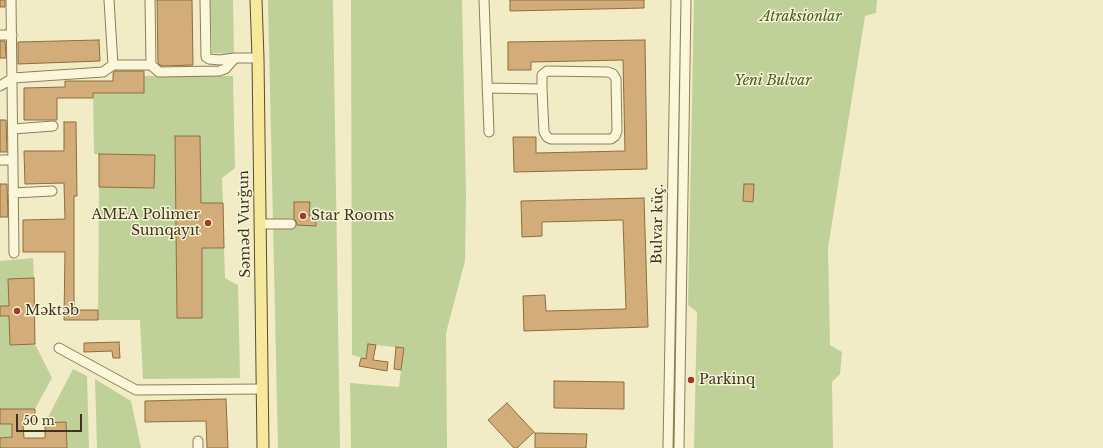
<!DOCTYPE html>
<meta charset="utf-8">
<style>
body{margin:0}
#map{position:relative;width:1103px;height:448px;overflow:hidden;background:#f1ecc6;font-family:"Libre Baskerville",serif}
canvas{display:block}
.scale{position:absolute;left:16px;top:414px;width:66px;height:18px;box-sizing:border-box;border:2px solid #3d331f;border-top:0;padding-left:5px;font-size:12px;line-height:14px;white-space:nowrap;color:#3d331f;-webkit-text-stroke:3px #f8f4d6;paint-order:stroke}
</style>
<div id="map">
<canvas width="1103" height="448"></canvas>
<div class="scale">50 m</div>
</div>
<script>
const c = document.querySelector('canvas').getContext('2d');
c.lineJoin = 'round';
function paint(path, color) { c.fillStyle = color; c.fill(path, 'evenodd'); }
const poly = rows => new Path2D(rows.map(r => 'M' + r).join(''));
function trace(path, color, width, dash) { c.strokeStyle = color; c.lineWidth = width; c.lineCap = dash ? 'butt' : 'round'; c.setLineDash(dash || []); c.stroke(path); }
function drawText(font, color, halo, rows, align = 'center') {
  c.font = font + ' "Libre Baskerville",serif'; c.lineWidth = 3; c.setLineDash([]); c.textBaseline = 'middle'; c.strokeStyle = halo; c.fillStyle = color; for (const [text, x, y, turn = 0] of rows) {
    c.save(); c.translate(x, y); c.rotate((+turn || 0) * Math.PI / 180); c.textAlign = isNaN(turn) ? turn : align; if (halo) c.strokeText(text, 0, 0); c.fillText(text, 0, 0); c.restore();
  }
}
paint(poly([
 [210,0,233,0,234,54,212,53],
 [268,0,333,0,340,448,278,448],
 [351,0,462,0,466,195,465,261,446,333,447,448,351,448,350,383,399,387,404,348,376,345,366,359,352,355],
 [694,0,877,0,876,13,865,16,828,248,830,345,842,352,840,374,832,382,833,448,694,448,697,312,688,305],
 [144,76,233,76,235,168,222,178,223,203,201,203,200,136,175,136,177,318,202,318,202,248,224,248,225,278,238,285,240,378,143,379,140,320,98,320,99,187,154,187,155,155,94,154,93,93,144,93],
 [33,258,34,278,8,279,9,306,0,306,0,261],
 [0,316,9,316,10,345,35,344,52,378,35,409,0,409],
 [73,369,87,376,89,448,67,448,66,422,45,423],
 [95,379,131,401,141,448,97,448],
 [0,424,12,424,12,437,0,438]
]), '#c0d099');
const building = poly([
 [0,0,5,0,5,7,0,7,0,0],
 [157,0,192,0,193,65,161,66,158,63,157,0],
 [510,0,644,0,644,8,510,11,510,0],
 [99,40,100,61,18,64,18,42,99,40],
 [645,40,647,169,514,172,513,137,536,137,536,153,625,151,623,60,531,62,531,70,508,70,508,42,645,40],
 [0,41,5,41,6,58,0,58,0,41],
 [115,71,144,71,144,93,93,93,93,98,57,98,57,120,24,120,24,88,65,87,65,81,113,81,113,73,115,71],
 [0,120,6,120,7,152,0,152,0,120],
 [64,122,76,122,77,196,74,196,74,310,98,310,98,320,64,320,65,252,23,252,23,220,65,219,64,183,25,184,24,151,64,151,64,122],
 [175,136,200,136,201,203,223,203,224,248,202,248,202,318,177,318,175,136],
 [99,154,155,155,154,188,99,187,99,154],
 [0,184,7,184,8,217,0,217,0,184],
 [744,184,754,184,753,202,743,201,744,184],
 [644,198,648,327,524,331,523,296,545,295,546,311,626,309,623,220,542,222,542,236,522,237,521,201,644,198],
 [294,202,310,202,309,216,316,216,316,226,297,225,296,221,294,219,294,202],
 [34,278,35,344,10,345,9,316,0,316,0,306,9,306,8,279,34,278],
 [119,342,120,358,113,358,112,351,84,352,84,343,119,342],
 [368,344,376,345,373,360,388,362,387,371,359,366,361,358,366,359,368,344],
 [396,347,404,348,401,370,394,369,396,347],
 [554,381,624,382,624,409,554,408,554,381],
 [226,399,228,448,207,448,206,421,145,422,145,401,226,399],
 [507,403,534,432,517,448,514,448,488,420,507,403],
 [0,409,35,409,35,424,23,424,24,438,45,438,45,423,66,422,67,448,0,448,0,438,12,437,12,424,0,424,0,409],
 [535,433,587,434,586,448,535,448,535,433]
]);
paint(building, '#d2ad79');
trace(building, '#8f6c3e', 1);
const minor = poly([
 [11,0,14,253],
 [109,0,113,65],
 [150,0,151,65],
 [205,0,206,57,209,59,220,60,235,58],
 [484,0,489,132],
 [0,35,12,35],
 [0,86,13,78,103,72,113,65,151,65,159,72,219,71,225,69,235,58,258,58],
 [487,88,542,89,542,75,547,71,608,72,613,74,616,79,617,131,615,136,611,139,551,139,547,137,544,132,542,89],
 [13,129,53,126],
 [0,160,13,160],
 [13,193,52,191],
 [260,224,291,224],
 [59,348,136,390,262,389],
 [198,441,198,448],
 [668,448,676,0],
 [679,448,686,0]
]);
const major = poly([
 [256,0,258,58,263,448]
]);
trace(minor, '#8e7e5a', 11);
trace(major, '#5c4b2e', 13);
trace(minor, '#fbf7da', 9);
trace(major, '#f6e99c', 11);
for (const [x, y, r, color] of [
 [303,216,4,"#a13a26"],
 [208,223,4,"#a13a26"],
 [17,311,4,"#a13a26"],
 [691,380,4,"#a13a26"]
]) { const dot = new Path2D(); dot.arc(x, y, r, 0, 2 * Math.PI); c.fillStyle = color; c.fill(dot); trace(dot, '#f8f4d6', 1.5); }
drawText('italic 14px', '#445b24', '#f8f4d6', [
 ["Atraksionlar",801,17],
 ["Yeni Bulvar",773,81]
]);
drawText('14px', '#3d331f', '#f8f4d6', [
 ["AMEA Polimer",200,215,"right"],
 ["Sumqayıt",200,231,"right"],
 ["Star Rooms",311,216],
 ["Məktəb",25,311],
 ["Parkinq",699,380]
], 'left');
drawText('14px', '#3d331f', '#f8f4d6', [
 ["Səməd Vurğun",245,224,-91],
 ["Bulvar küç.",658,224,-89]
]);
</script>
